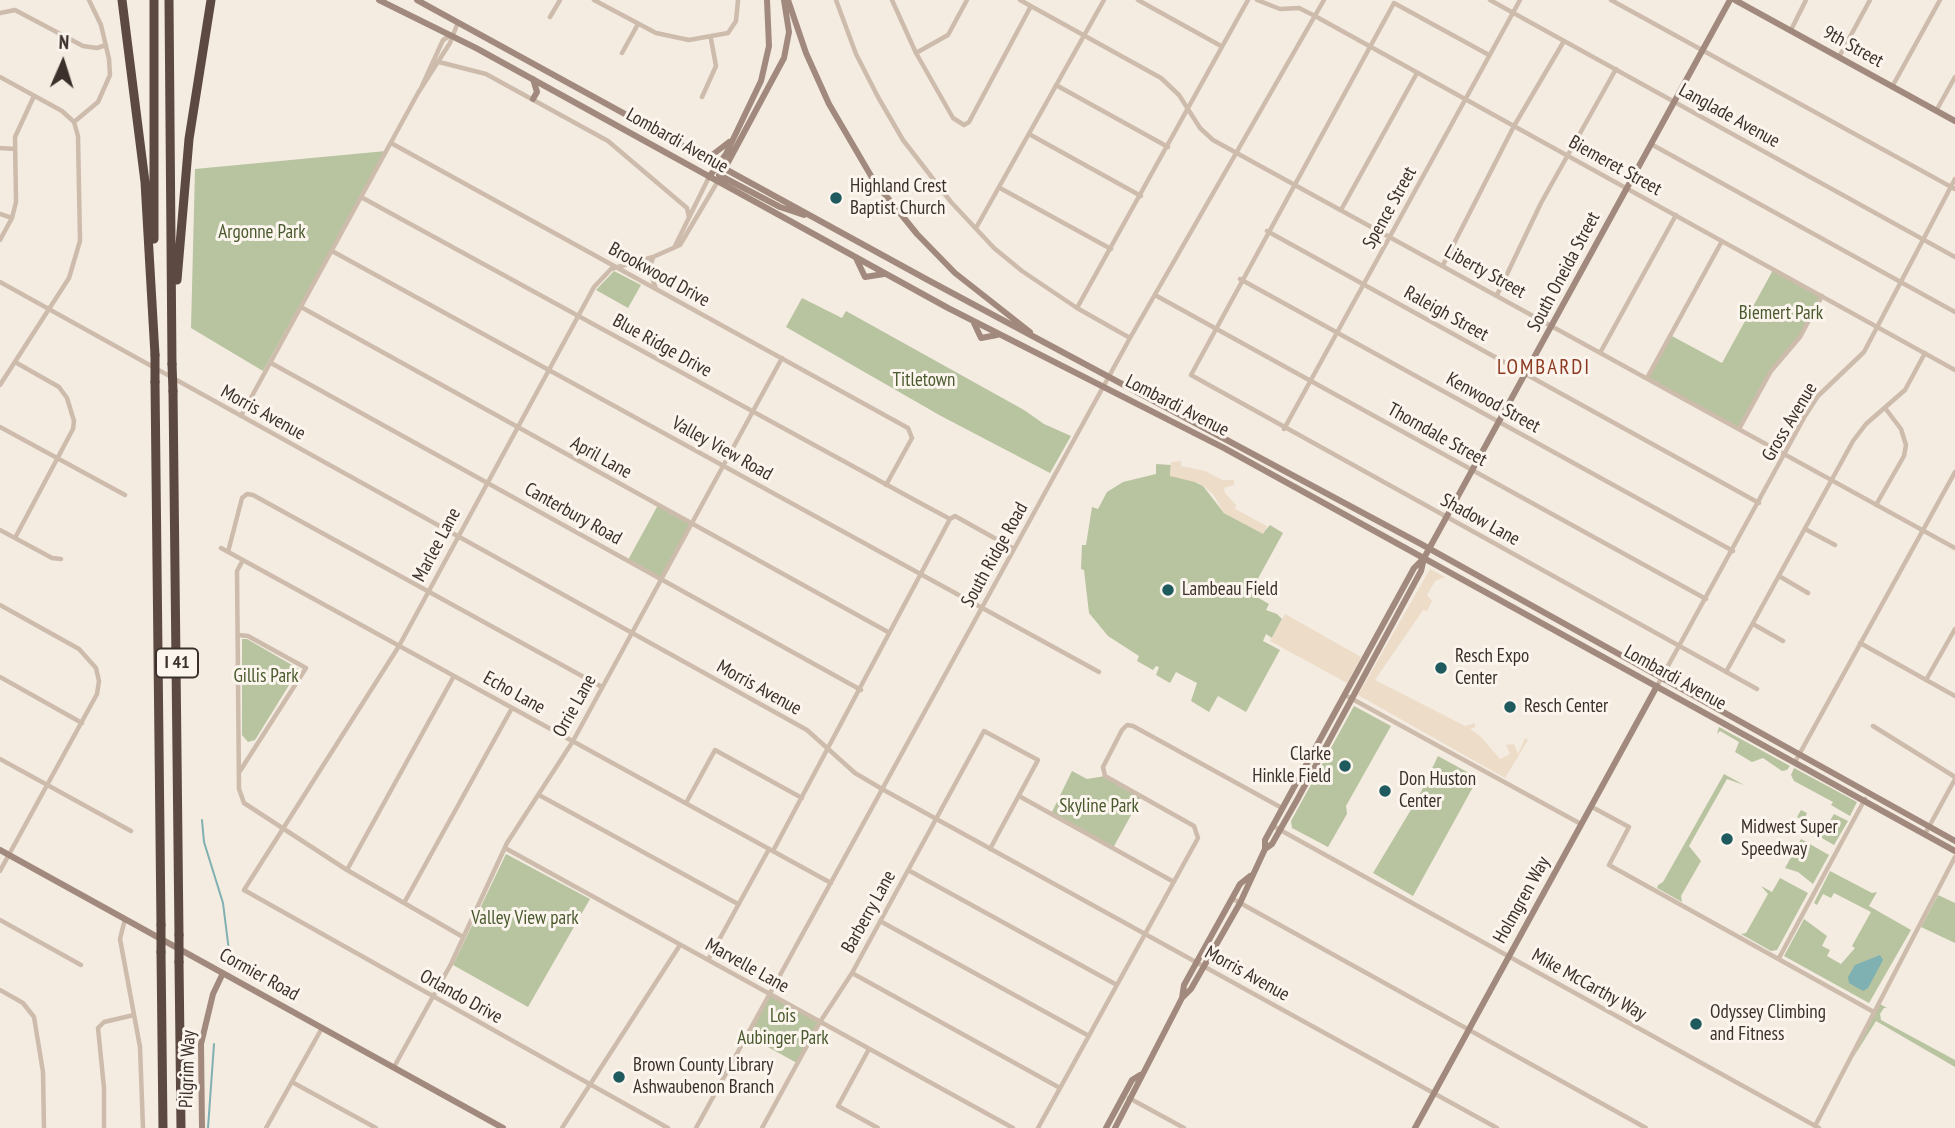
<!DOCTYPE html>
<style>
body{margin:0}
#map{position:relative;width:1955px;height:1128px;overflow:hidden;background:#f4ebe1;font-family:"PT Sans Narrow",sans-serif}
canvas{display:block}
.north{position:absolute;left:28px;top:28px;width:70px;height:70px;-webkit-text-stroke:5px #fbf5ee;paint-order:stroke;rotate:3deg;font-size:19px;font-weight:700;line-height:28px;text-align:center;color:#3b302b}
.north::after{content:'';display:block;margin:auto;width:24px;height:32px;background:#3b302b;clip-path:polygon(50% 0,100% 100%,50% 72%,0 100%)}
</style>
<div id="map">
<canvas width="1955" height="1128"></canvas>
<div class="north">N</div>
</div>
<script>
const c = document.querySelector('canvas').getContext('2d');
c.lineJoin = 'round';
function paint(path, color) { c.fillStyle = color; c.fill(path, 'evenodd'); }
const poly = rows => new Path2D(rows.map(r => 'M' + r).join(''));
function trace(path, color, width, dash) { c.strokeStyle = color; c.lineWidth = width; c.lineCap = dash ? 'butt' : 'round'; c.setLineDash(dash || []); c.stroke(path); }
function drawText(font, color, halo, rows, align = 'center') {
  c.font = font + ' "PT Sans Narrow",sans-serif'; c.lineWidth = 6; c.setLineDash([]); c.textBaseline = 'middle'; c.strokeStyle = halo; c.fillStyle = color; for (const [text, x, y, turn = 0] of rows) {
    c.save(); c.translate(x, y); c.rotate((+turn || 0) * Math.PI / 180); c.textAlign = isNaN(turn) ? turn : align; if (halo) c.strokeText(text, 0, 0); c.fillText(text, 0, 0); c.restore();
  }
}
paint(poly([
 [386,151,263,371,191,328,195,169],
 [1773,270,1822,296,1800,337,1771,371,1739,429,1647,378,1670,335,1722,363],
 [614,271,641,285,628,308,596,290],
 [802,298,842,318,846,311,1024,410,1044,424,1071,436,1050,473,941,416,786,327],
 [1156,464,1171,465,1170,476,1187,478,1203,486,1224,513,1263,533,1270,525,1283,533,1250,593,1269,604,1266,610,1277,614,1282,619,1272,638,1266,634,1263,641,1280,650,1246,712,1218,696,1209,712,1191,701,1197,683,1176,672,1170,683,1156,675,1159,667,1156,666,1153,670,1137,661,1139,656,1108,636,1089,613,1084,570,1081,569,1082,545,1086,545,1092,507,1098,509,1107,492,1123,482,1156,474],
 [658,505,691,523,661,579,628,560],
 [242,639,247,639,299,669,255,740,248,742,242,735],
 [1354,706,1391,726,1346,806,1347,814,1328,847,1292,828,1291,821],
 [1719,727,1790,766,1787,770,1782,771,1763,758,1752,762,1735,752,1739,742,1720,731,1717,734],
 [1438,756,1478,778,1413,896,1373,873,1418,798],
 [1794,768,1857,802,1850,816,1831,805,1833,802,1794,781,1791,775],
 [1072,771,1087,779,1105,776,1141,797,1113,848,1051,814],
 [1724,774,1744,785,1727,779,1689,846,1701,861,1681,896,1682,902,1657,888,1658,885,1663,882],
 [1801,810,1807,813,1805,818,1825,829,1834,814,1848,821,1834,845,1806,829,1809,824,1797,817],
 [1801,839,1829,855,1813,884,1798,872,1785,868],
 [506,854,590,899,528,1007,453,965],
 [1830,871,1872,893,1877,892,1869,906,1911,930,1869,1003,1784,956,1804,919,1827,936,1822,946,1830,950,1827,956,1841,964,1855,948,1852,946,1871,912,1834,893,1831,898,1823,894,1817,905,1814,903],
 [1780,878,1808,893,1777,950,1771,951,1741,934,1746,933,1768,894,1761,886,1772,892],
 [1938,895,1955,903,1955,943,1921,927],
 [770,994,820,1022,797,1063,746,1035],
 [1880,1004,1887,1008,1884,1008,1880,1014,1881,1020,1955,1060,1955,1067,1876,1021,1853,1058]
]), '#b8c4a0');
paint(poly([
 [1181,461,1181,466,1205,471,1222,480,1234,480,1234,485,1224,488,1225,493,1236,505,1235,509,1267,526,1263,534,1224,513,1213,494,1199,483,1170,476,1171,462],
 [1430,569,1445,577,1435,581,1427,595,1432,601,1427,611,1423,610,1375,680,1465,726,1475,723,1475,727,1470,729,1481,737,1500,759,1510,754,1506,745,1514,744,1518,754,1525,738,1528,740,1505,778,1358,695],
 [1285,614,1361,657,1347,683,1270,641]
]), '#ecdcc8');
paint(poly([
 [1880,955,1883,960,1868,988,1863,991,1849,983,1848,977,1855,965]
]), '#7fb0b2');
trace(poly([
 [202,820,204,842,223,903,231,967],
 [208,1128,214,1044]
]), '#7fb0b2', 2);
trace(poly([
 [594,0,656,33,689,40,728,33,736,21,738,0],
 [836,0,856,54,878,97,903,140,951,202,994,248,1022,271,1077,308,1130,338],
 [892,0,916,53,953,118,964,125,969,122,1031,6],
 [1020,0,1161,78,1179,95,1200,128,1213,140,1955,548],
 [1138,0,1221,46],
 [1257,0,1280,9,1299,8,1315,16,1955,370],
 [1490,0,1955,257],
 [1611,0,1955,189],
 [0,13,15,10,83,46,97,48,106,45],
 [550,17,560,0],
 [1791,30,1806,0],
 [622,53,638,24],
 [916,53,948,35,967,0],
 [1489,55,1394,3,1191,375,1757,689],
 [1839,57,1870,0],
 [439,62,486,74,608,141,687,208,689,217],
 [0,77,62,111,74,122,78,136,80,241,69,278,0,385],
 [1056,85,1168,147],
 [422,86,443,40,451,35],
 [1892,87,1940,0],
 [702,97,716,66,711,39],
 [1936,111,1955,77],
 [74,122,98,102,110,75,109,59,101,25,89,0],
 [1029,134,1141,196],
 [391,143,908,428,912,438,886,485],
 [1651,144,1955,312],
 [0,148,15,149],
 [1000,188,1111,249],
 [361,197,922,504,950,519,955,516,1014,549],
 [1341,210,1417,73],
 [0,214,12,218],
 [976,228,1104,0],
 [1267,231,1759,503],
 [0,240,12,218,16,202,15,137,34,96],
 [675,246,709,177],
 [332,251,1099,672],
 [653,258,649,269,656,289],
 [1443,265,1514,126,1564,41],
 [1240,279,1733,551],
 [0,282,807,730,855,773,882,789,1497,1128],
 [1155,295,1706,599],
 [1497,295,1541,203,1616,69],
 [301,307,888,632],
 [1077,308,1248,0],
 [1600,353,1676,215],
 [271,363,861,690],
 [1647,378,1722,241],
 [241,416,418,93,450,43,458,22],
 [0,427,125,495],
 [1284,429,1520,0],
 [1739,429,1771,371,1800,337,1822,296],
 [1876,505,1904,456,1906,445,1901,429,1885,408],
 [1805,529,1835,545],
 [0,530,52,558,61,559],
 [15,538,73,429,74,421,67,398,59,387,15,362],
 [221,548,831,883],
 [228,552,242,498,247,494,253,495,602,687],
 [243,560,237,571,239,789,244,803,347,870,463,937],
 [1779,576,1808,593],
 [0,605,79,649,96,668,99,681,97,694,0,871],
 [1753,624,1783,641],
 [238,635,248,636,306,668,240,771],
 [1860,643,1955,696],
 [1726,672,1853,441,1866,424,1905,390,1925,353],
 [0,677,82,723],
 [1926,680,1955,629],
 [1657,686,1805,416,1818,396,1864,352,1955,179],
 [1345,695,1581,824],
 [1873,726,1955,777],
 [0,759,131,831],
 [1795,762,1955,472],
 [539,795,738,904],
 [1019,796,1174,882],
 [686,803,715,750,802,798],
 [1592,807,1629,827,1609,865,1872,1011],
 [1273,826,1819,1128],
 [1925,834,1955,779],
 [505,848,1013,1128],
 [773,851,950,519],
 [347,870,454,676],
 [908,870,1117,985],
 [1233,899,1646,1128],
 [404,903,512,708],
 [125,919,120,939,140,1047,143,1128],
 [0,920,81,965],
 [880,921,1089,1036],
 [1779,958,1865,799],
 [708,960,769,849],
 [852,973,1060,1088],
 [0,990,23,1003,34,1017,43,1072,44,1128],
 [869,1049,838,1106,878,1128],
 [394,1067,451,964,507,843,573,741,782,358],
 [292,1082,376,1128],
 [1129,1098,1184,1128],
 [1815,1126,1955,857],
 [104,1128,104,1088,98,1028,104,1022,134,1015],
 [266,1128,322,1028],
 [562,1128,680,945],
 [668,1128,244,890,399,646,594,287,611,269,653,257,680,245,718,181],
 [696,1128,1130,338,1324,0],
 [762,1128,820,1022,852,973,984,731,1038,760,990,849],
 [1038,1128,1198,838,1194,826,1105,776,1103,767,1122,730,1127,725,1133,726,1282,808]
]), '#cdbbac', 4.5);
trace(poly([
 [379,0,476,48,948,308,1224,448,1955,851],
 [417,0,926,279,1421,544,1955,841],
 [788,0,806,53,829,104,874,181,917,234,955,273,1030,332],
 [1735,0,1955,121],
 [533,79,537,92,533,99],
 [707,159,729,142],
 [719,175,780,207,804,215],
 [709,177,726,154,761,81,769,46,767,0],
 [718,181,784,58,789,32,784,0],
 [856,258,865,277,884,274],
 [974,323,981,338,997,335],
 [1265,849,1272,844,1297,800,1421,571,1424,558,1730,0],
 [0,850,503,1128],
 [1182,998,1191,989,1240,903,1265,849,1265,840,1414,568,1424,558],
 [202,1128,201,1044,213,994,223,973],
 [1106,1128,1132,1080,1140,1075],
 [1115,1128,1182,998,1184,985,1240,884,1250,876],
 [1415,1128,1657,686]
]), '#a18a7d', 6);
trace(poly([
 [122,0,145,182,155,355],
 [154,0,154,239],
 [169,0,172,364],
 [177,280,189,139,211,0],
 [155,382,161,925],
 [173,391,179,935],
 [161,952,163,1128],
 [179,962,181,1128]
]), '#5c4a42', 9);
trace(poly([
 [155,355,155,382],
 [172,364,173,391],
 [161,925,161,952],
 [179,935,179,962]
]), '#5c4a42', 9);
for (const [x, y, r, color] of [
 [836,198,7,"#1f5a5e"],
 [1168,590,7,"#1f5a5e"],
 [1441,668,7,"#1f5a5e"],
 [1510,707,7,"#1f5a5e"],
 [1345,766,7,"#1f5a5e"],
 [1385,791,7,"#1f5a5e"],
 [1727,839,7,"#1f5a5e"],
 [1696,1024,7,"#1f5a5e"],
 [619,1077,7,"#1f5a5e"]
]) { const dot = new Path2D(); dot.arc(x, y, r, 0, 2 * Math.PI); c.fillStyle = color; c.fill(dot); trace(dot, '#fbf5ee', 2.5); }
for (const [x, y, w] of [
 [177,663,42]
]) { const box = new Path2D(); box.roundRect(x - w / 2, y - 14.5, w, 29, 5); c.fillStyle = '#fbf5ee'; c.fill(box); trace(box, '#3b302b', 2); }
drawText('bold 18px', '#3b302b', null, [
 ["I 41",177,663]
]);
drawText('19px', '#3b302b', '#fbf5ee', [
 ["9th Street",1853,47,29],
 ["Langlade Avenue",1729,116,29],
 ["Lombardi Avenue",677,141,29],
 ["Biemeret Street",1615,166,29],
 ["Spence Street",1390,208,-61],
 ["Liberty Street",1485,272,29],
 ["South Oneida Street",1564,272,-62],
 ["Brookwood Drive",659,275,29],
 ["Raleigh Street",1446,314,29],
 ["Blue Ridge Drive",662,346,29],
 ["Kenwood Street",1493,403,29],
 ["Lombardi Avenue",1177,406,27],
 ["Morris Avenue",263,413,29],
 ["Gross Avenue",1790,422,-59],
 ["Thorndale Street",1437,435,29],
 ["Valley View Road",722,449,29],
 ["April Lane",601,458,29],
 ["Canterbury Road",573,514,29],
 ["Shadow Lane",1480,520,29],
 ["Marlee Lane",437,545,-62],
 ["South Ridge Road",995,555,-61],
 ["Lombardi Avenue",1675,678,29],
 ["Morris Avenue",759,688,29],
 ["Echo Lane",514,693,29],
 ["Orrie Lane",575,706,-61],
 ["Holmgren Way",1522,900,-61],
 ["Barberry Lane",869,912,-61],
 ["Marvelle Lane",747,966,29],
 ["Morris Avenue",1247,974,29],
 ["Cormier Road",259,975,29],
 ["Mike McCarthy Way",1589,985,29],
 ["Orlando Drive",461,997,29],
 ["Pilgrim Way",188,1069,-88]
]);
drawText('19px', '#3b302b', '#fbf5ee', [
 ["Highland Crest",850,187],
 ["Baptist Church",850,209],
 ["Lambeau Field",1182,590],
 ["Resch Expo",1455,657],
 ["Center",1455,679],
 ["Resch Center",1524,707],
 ["Clarke",1331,755,"right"],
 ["Hinkle Field",1331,777,"right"],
 ["Don Huston",1399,780],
 ["Center",1399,802],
 ["Midwest Super",1741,828],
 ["Speedway",1741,850],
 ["Odyssey Climbing",1710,1013],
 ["and Fitness",1710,1035],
 ["Brown County Library",633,1066],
 ["Ashwaubenon Branch",633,1088]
], 'left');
drawText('19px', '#4a5a2e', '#fbf5ee', [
 ["Argonne Park",262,233],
 ["Biemert Park",1781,314],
 ["Titletown",924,381],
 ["Gillis Park",266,677],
 ["Skyline Park",1099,807],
 ["Valley View park",525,919],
 ["Lois",783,1017],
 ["Aubinger Park",783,1039]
]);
c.letterSpacing = '2px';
drawText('21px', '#8c3b22', '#fbf5ee', [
 ["LOMBARDI",1544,368]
]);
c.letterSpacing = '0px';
</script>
